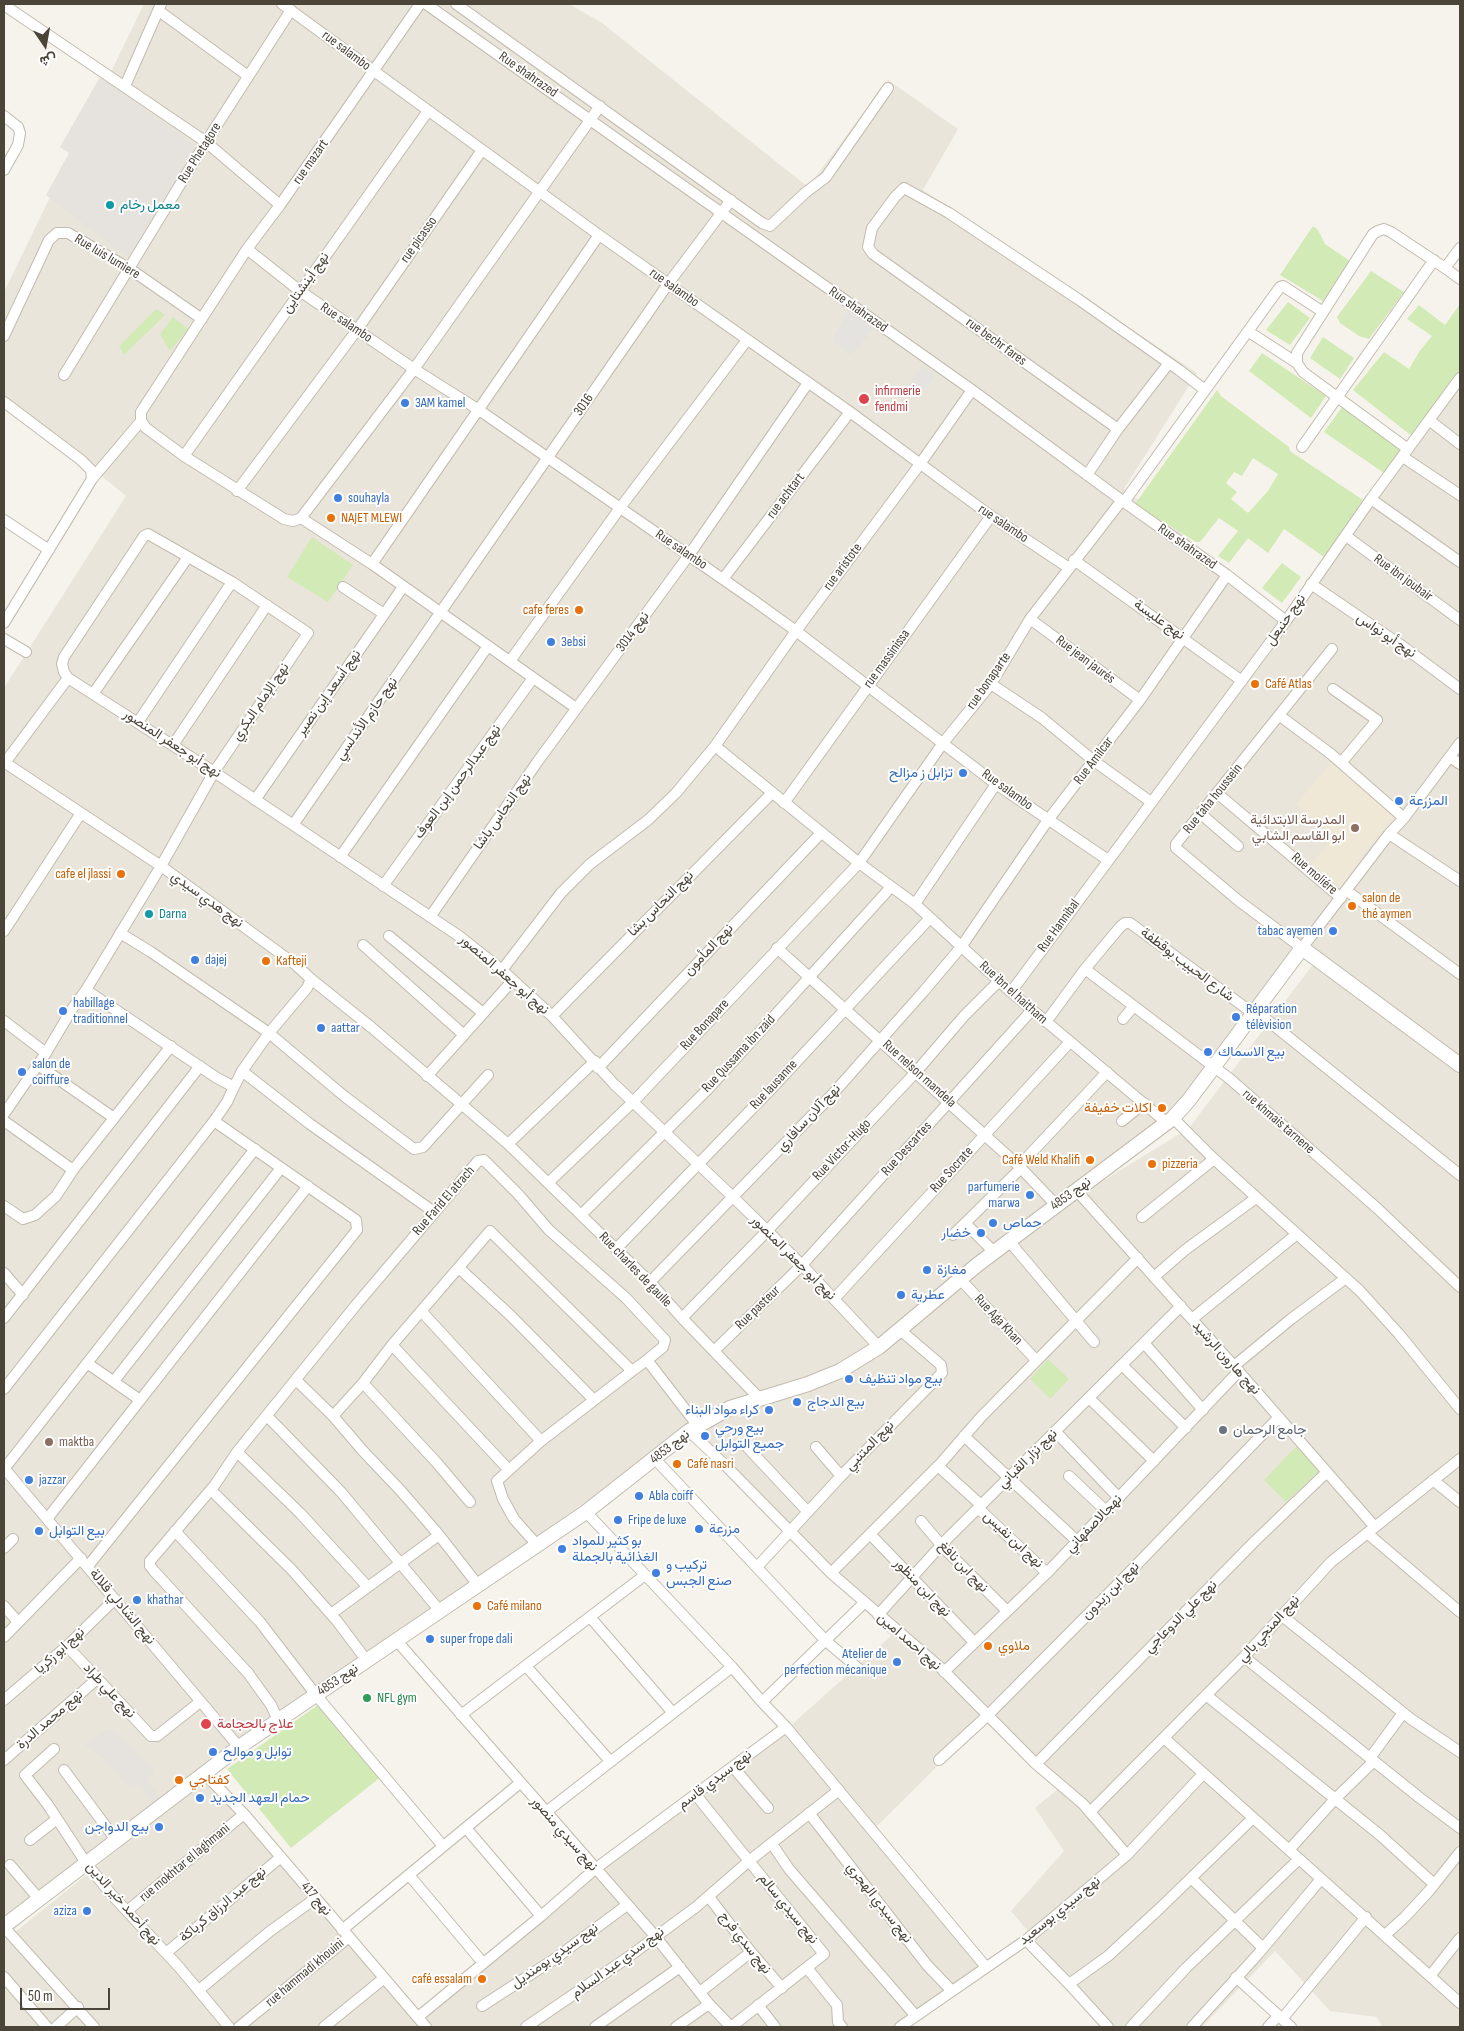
<!DOCTYPE html>
<meta charset="utf-8">
<style>
body{margin:0}
#map{position:relative;width:1464px;height:2031px;overflow:hidden;background:#f6f3ec;font-family:"Sofia Sans Condensed",Vazirmatn,sans-serif}
canvas{display:block}
.frame{position:absolute;inset:0;border:5px solid #4b4439;pointer-events:none}
.north{position:absolute;left:20px;top:20px;width:50px;height:50px;-webkit-text-stroke:4px #fff;paint-order:stroke;rotate:168deg;font-size:14px;font-weight:700;line-height:20px;text-align:center;color:#4b4439}
.north::after{content:'';display:block;margin:auto;width:18px;height:22px;background:#4b4439;clip-path:polygon(50% 0,100% 100%,50% 72%,0 100%)}
.scale{position:absolute;left:20px;top:1988px;width:90px;height:22px;box-sizing:border-box;border:2px solid #4b4439;border-top:0;padding-left:6px;font-size:15px;line-height:18px;white-space:nowrap;color:#4b4439;-webkit-text-stroke:4px #fff;paint-order:stroke}
</style>
<div id="map">
<canvas width="1464" height="2031"></canvas>
<div class="frame"></div>
<div class="north">ش</div>
<div class="scale">50 m</div>
</div>
<script>
const c = document.querySelector('canvas').getContext('2d');
c.lineJoin = 'round';
function paint(path, color) { c.fillStyle = color; c.fill(path, 'evenodd'); }
const poly = rows => new Path2D(rows.map(r => 'M' + r).join(''));
function trace(path, color, width, dash) { c.strokeStyle = color; c.lineWidth = width; c.lineCap = dash ? 'butt' : 'round'; c.setLineDash(dash || []); c.stroke(path); }
function drawText(font, color, halo, rows, align = 'center') {
  c.font = font + ' "Sofia Sans Condensed",Vazirmatn,sans-serif'; c.lineWidth = 4; c.setLineDash([]); c.textBaseline = 'middle'; c.strokeStyle = halo; c.fillStyle = color; for (const [text, x, y, turn = 0] of rows) {
    c.save(); c.translate(x, y); c.rotate((+turn || 0) * Math.PI / 180); c.textAlign = isNaN(turn) ? turn : align; if (halo) c.strokeText(text, 0, 0); c.fillText(text, 0, 0); c.restore();
  }
}
paint(poly([
 [144,4,569,4,602,23,808,187,888,80,958,129,923,190,1197,373,1124,489,1285,613,1460,378,1460,2027,1382,2027,1377,2017,1330,2011,1275,1951,1202,2027,1109,2027,1011,1911,1064,1851,1035,1808,1058,1789,1079,1801,983,1721,875,1828,988,1962,900,2027,4,2027,4,1941,209,1776,421,2018,609,1864,790,1726,891,1636,690,1437,725,1413,836,1377,1069,1202,1189,1128,1314,963,1301,953,1178,1116,1100,1174,931,1293,875,1346,808,1380,724,1405,424,1616,153,1812,4,1938,4,688,126,496,4,396,4,292]
]), '#eae5da');
paint(poly([
 [100,77,194,145,193,150,130,254,126,256,46,195,69,153,60,147],
 [106,1729,111,1732,112,1729,156,1772,146,1780,160,1798,152,1803,139,1784,130,1788,103,1758,85,1745]
]), '#e6e2dd');
paint(poly([
 [1331,763,1396,813,1361,857,1341,887,1310,865,1334,836,1296,804]
]), '#efe8d6');
paint(poly([
 [1313,226,1318,230,1325,244,1350,261,1323,301,1280,275],
 [1371,271,1404,292,1369,339,1359,336,1340,323,1337,317],
 [1288,302,1310,318,1290,345,1266,330],
 [1460,304,1460,373,1413,437,1353,390,1384,352,1409,369,1419,352,1432,336,1407,319,1419,305,1445,325],
 [156,309,165,315,124,355,119,346],
 [173,317,188,329,170,351,160,334],
 [1323,337,1354,358,1340,379,1310,358],
 [1262,353,1326,396,1311,418,1249,371],
 [1217,390,1221,396,1289,447,1290,451,1363,500,1324,557,1284,529,1268,553,1248,538,1229,563,1218,556,1238,531,1219,518,1200,542,1196,542,1135,504],
 [1253,458,1278,474,1268,491,1248,513,1231,499,1237,492,1226,483,1234,472,1242,476],
 [1343,406,1402,449,1384,473,1324,432],
 [312,537,353,565,328,602,287,577],
 [1282,563,1301,577,1282,603,1262,588],
 [1048,1359,1069,1379,1050,1399,1030,1379],
 [1296,1447,1320,1470,1286,1502,1264,1480],
 [321,1703,382,1776,291,1848,227,1769]
]), '#d2eab5');
paint(poly([
 [848,312,873,329,851,355,832,340],
 [922,367,935,375,919,399,906,390]
]), '#e5e3e0');
const minor = poly([
 [282,4,599,235,850,412,991,516,1069,568],
 [420,4,280,205,247,249,141,412,141,421,146,428,184,456,284,519,293,521,301,518,414,369,600,106],
 [426,4,972,390,1124,502,1227,575,1286,621],
 [456,4,762,223,770,226,805,193,826,177,888,88],
 [4,5,206,142,280,205],
 [159,11,248,76],
 [125,86,161,4],
 [4,116,18,127,20,133,18,145,4,170],
 [1460,248,1445,268,1460,279],
 [247,249,300,291,414,369,479,410,753,600,796,631,996,784,1108,860],
 [1249,332,1297,363],
 [4,336,49,240,57,233,68,233,130,269,202,319],
 [64,375,206,142,291,10],
 [4,402,81,460,91,470,92,479,4,623],
 [1429,420,1460,444],
 [1118,429,873,254,868,247,872,228,895,197,904,188,949,213,1078,299,1179,370,1205,390],
 [1302,447,1434,260],
 [1408,449,1303,372,1297,363,1297,353,1373,234,1378,231,1384,229,1391,232,1445,268],
 [184,456,428,111],
 [1403,457,1460,495],
 [1087,475,1118,429,1169,363],
 [92,479,141,421],
 [237,491,357,330,482,150],
 [1371,499,1460,562],
 [1124,502,1280,287,1283,286,1323,312],
 [301,518,372,564,576,708],
 [4,520,49,550],
 [1346,536,1460,620],
 [1074,560,1242,681],
 [372,564,599,235],
 [723,579,850,412],
 [1311,584,1405,648,1460,689],
 [343,587,384,614],
 [1030,619,1140,700],
 [4,639,26,652],
 [1332,649,1176,844,1176,848,1239,901,1302,948,1389,834,1404,818,1460,743],
 [510,661,620,508,747,340],
 [991,684,1042,718,1094,761,1151,802],
 [1333,689,1377,720,1341,763],
 [93,694,188,557],
 [1280,716,1331,754,1404,818],
 [138,722,232,582],
 [173,745,267,605],
 [715,746,796,631,920,464,972,390],
 [1450,757,1460,764],
 [4,762,161,866,296,965,311,979,307,988,269,1033,242,1071,234,1087,217,1078,86,990],
 [4,764,68,678],
 [1217,793,1341,898],
 [255,800,403,587],
 [784,803,991,516],
 [1201,814,1238,846],
 [293,825,668,284,731,200],
 [1389,834,1460,881],
 [340,857,488,646],
 [383,886,533,678],
 [1347,891,1460,974],
 [915,904,996,784],
 [430,917,538,761,689,555,808,383],
 [4,931,81,813],
 [120,933,151,952,269,1033,344,1096,414,1149,423,1147,488,1075],
 [389,936,483,1013],
 [363,945,464,1035],
 [777,948,1019,1166,1056,1205],
 [1085,969,1230,1079,1378,1209,1460,1287],
 [502,970,561,893,590,864,648,820,676,793,715,746,859,863,915,904,1011,992,1167,1123],
 [311,979,371,1027,508,1144,650,1282,682,1318,760,1399],
 [1011,992,1286,621,1371,499,1460,378],
 [1256,1011,1460,1175],
 [552,1016,772,793],
 [1123,1019,1133,1007],
 [4,1021,46,1053],
 [1046,1022,1085,969,1120,927,1125,923,1130,923,1254,1014],
 [38,1065,114,1118],
 [598,1068,821,833],
 [242,1071,310,1124,434,1212],
 [427,1076,513,980],
 [4,1114,46,1053,72,1009,86,990,161,866,214,772,308,633,232,582,148,534,144,536,64,657,62,664,64,672,68,678,214,772,459,936,502,970,552,1016,614,1084,733,1197,802,1265,879,1347],
 [1173,1118,1214,1159,1360,1291,1399,1334,1460,1409],
 [4,1121,73,1170],
 [1122,1121,1144,1103],
 [508,1144,595,1061],
 [1019,1166,1107,1072],
 [548,1183,633,1102,859,863,943,743,991,684,1030,619,1122,500],
 [1076,1190,1234,1366,1375,1527],
 [4,1206,23,1219,35,1215,56,1196,73,1170,171,1046],
 [581,1215,709,1088,891,887],
 [1142,1217,1214,1159],
 [966,1224,994,1252],
 [953,1235,1021,1168],
 [1009,1241,1094,1342],
 [616,1249,773,1087,930,918],
 [459,1268,511,1316,594,1400],
 [4,1273,23,1295],
 [1154,1277,1185,1250,1256,1198],
 [960,1279,1036,1360],
 [650,1282,830,1097,924,991,961,947,1048,820,1140,700,1227,575],
 [834,1299,1070,1042],
 [422,1312,541,1441],
 [4,1318,200,1066],
 [682,1318,767,1231,916,1072,964,1016,999,981],
 [1192,1319,1297,1234],
 [1144,1343,1203,1410],
 [392,1345,509,1470,497,1481,503,1499,514,1519,538,1546],
 [714,1351,802,1265,1032,1010],
 [87,1363,140,1400],
 [1122,1365,1186,1428],
 [1234,1366,1291,1319,1346,1278],
 [296,1380,333,1416,363,1451,401,1491,439,1535,478,1585],
 [114,1381,281,1168],
 [363,1383,437,1463,470,1502],
 [4,1389,214,1121,227,1102,234,1087],
 [1089,1398,1154,1461],
 [267,1416,341,1492,440,1611],
 [333,1416,363,1383,392,1345,490,1231,632,1371,647,1360],
 [689,1431,725,1465,831,1573,941,1668,1036,1764,1083,1804,1127,1855],
 [1055,1431,1119,1498],
 [964,1436,1077,1541],
 [816,1447,841,1476],
 [748,1448,808,1512],
 [237,1452,300,1513,367,1586],
 [655,1459,826,1641,859,1669],
 [938,1466,981,1505],
 [4,1468,239,1747],
 [4,1469,255,1149],
 [509,1470,541,1441,632,1371],
 [1069,1476,1106,1511],
 [1433,1480,1460,1502],
 [211,1490,292,1570,337,1621,367,1661],
 [978,1508,1047,1573],
 [47,1519,308,1186],
 [921,1521,942,1546,1007,1611],
 [175,1531,260,1622,316,1695,443,1846],
 [1367,1533,1460,1612],
 [870,1534,974,1642],
 [4,1548,13,1539],
 [88,1566,357,1230,356,1220,214,1121],
 [757,1567,841,1476,942,1373,941,1365,899,1329],
 [831,1573,941,1463,981,1417,1138,1258],
 [4,1606,18,1622],
 [331,1614,439,1535],
 [878,1615,944,1542,1181,1306],
 [1281,1615,1411,1719,1460,1752],
 [590,1617,673,1713],
 [4,1637,81,1558],
 [397,1641,655,1936,709,2004,731,2027],
 [67,1646,151,1736,157,1736,200,1702],
 [1244,1657,1420,1798,1460,1828],
 [526,1666,610,1761],
 [944,1672,1047,1573,1239,1371],
 [1206,1695,1380,1835,1434,1884],
 [4,1700,67,1646,115,1599],
 [762,1702,864,1603],
 [461,1715,645,1575],
 [279,1722,271,1705,248,1673,154,1571,150,1566,150,1561,214,1486,237,1452,356,1305,478,1161,484,1160,518,1194,549,1230,626,1298,665,1340,663,1347,647,1360,698,1426],
 [786,1727,986,1967],
 [1164,1738,1460,2003],
 [54,1749,25,1775,48,1805,86,1863,111,1894,179,1967,229,2027],
 [1370,1758,1403,1713],
 [4,1760,97,1679],
 [939,1760,987,1716,1122,1580,1279,1417],
 [1036,1764,1255,1541,1327,1472],
 [733,1767,768,1808],
 [64,1770,116,1840],
 [204,1773,244,1814,426,2027],
 [696,1795,749,1861,839,1790],
 [546,1812,732,1667],
 [1090,1812,1244,1657,1331,1562,1460,1459],
 [809,1813,927,1965,951,1990],
 [466,1828,541,1916],
 [30,1840,57,1819],
 [772,1844,789,1869,915,2015],
 [1289,1850,1335,1799,1374,1761],
 [10,1865,39,1899],
 [409,1875,483,1963],
 [1191,1878,1263,1948],
 [709,1897,751,1952,782,1988],
 [127,1911,244,1814],
 [4,1927,94,2027],
 [342,1930,520,1783],
 [1385,1935,1405,1917,1429,1891,1460,1852],
 [1026,1940,1069,1984,1108,2027],
 [166,1953,281,1857],
 [807,1968,837,2005,838,2022,842,2027],
 [1430,1976,1460,1938],
 [4,1977,47,2027],
 [1236,1977,1291,2027],
 [1069,1984,1108,1956,1158,1910,1253,1818],
 [199,1990,269,1932,316,1898],
 [700,1992,751,1952],
 [758,2005,775,2027],
 [482,2006,556,1958,627,1905],
 [418,2017,541,1916,595,1869,786,1727,762,1702,732,1667,586,1512],
 [1282,2019,1366,1917],
 [56,2027,78,2007],
 [239,2027,349,1937],
 [324,2027,383,1979],
 [526,2027,627,1958,696,1907,749,1861,824,1954,731,2027],
 [595,2027,680,1967],
 [676,2027,709,2004],
 [900,2027,1026,1940,1055,1916,1127,1855,1203,1774],
 [1131,2027,1186,1968,1299,1859],
 [1192,2027,1259,1953,1321,1879],
 [1268,2027,1278,2016]
]);
const tertiary = poly([
 [4,1926,239,1747,586,1512,689,1431,730,1408,808,1384,840,1371,879,1347,977,1265,1173,1118,1189,1100,1302,948,1460,1065]
]);
trace(minor, '#c2bbae', 12);
trace(tertiary, '#c2bbae', 16);
trace(minor, '#fff', 10);
trace(tertiary, '#fff', 14);
for (const [x, y, r, color] of [
 [110,205,5,"#0f9aa8"],
 [864,399,6,"#e0444e"],
 [405,403,5,"#3f7fe0"],
 [338,498,5,"#3f7fe0"],
 [331,518,5,"#e8710a"],
 [579,610,5,"#e8710a"],
 [551,642,5,"#3f7fe0"],
 [1255,684,5,"#e8710a"],
 [963,773,5,"#3f7fe0"],
 [1399,801,5,"#3f7fe0"],
 [1355,828,5,"#8d6e63"],
 [121,874,5,"#e8710a"],
 [1352,906,5,"#e8710a"],
 [149,914,5,"#0f9aa8"],
 [1333,931,5,"#3f7fe0"],
 [195,960,5,"#3f7fe0"],
 [266,961,5,"#e8710a"],
 [63,1011,5,"#3f7fe0"],
 [1236,1017,5,"#3f7fe0"],
 [321,1028,5,"#3f7fe0"],
 [1208,1052,5,"#3f7fe0"],
 [22,1072,5,"#3f7fe0"],
 [1162,1108,5,"#e8710a"],
 [1090,1160,5,"#e8710a"],
 [1152,1164,5,"#e8710a"],
 [1030,1195,5,"#3f7fe0"],
 [993,1223,5,"#3f7fe0"],
 [981,1233,5,"#3f7fe0"],
 [927,1270,5,"#3f7fe0"],
 [901,1295,5,"#3f7fe0"],
 [849,1379,5,"#3f7fe0"],
 [797,1402,5,"#3f7fe0"],
 [769,1410,5,"#3f7fe0"],
 [1223,1430,5,"#6b7280"],
 [705,1436,5,"#3f7fe0"],
 [49,1442,5,"#8d6e63"],
 [677,1464,5,"#e8710a"],
 [29,1480,5,"#3f7fe0"],
 [639,1496,5,"#3f7fe0"],
 [618,1520,5,"#3f7fe0"],
 [699,1529,5,"#3f7fe0"],
 [39,1531,5,"#3f7fe0"],
 [562,1549,5,"#3f7fe0"],
 [656,1573,5,"#3f7fe0"],
 [137,1600,5,"#3f7fe0"],
 [477,1606,5,"#e8710a"],
 [430,1639,5,"#3f7fe0"],
 [988,1646,5,"#e8710a"],
 [897,1662,5,"#3f7fe0"],
 [367,1698,5,"#2e9e5b"],
 [206,1724,6,"#e0444e"],
 [213,1752,5,"#3f7fe0"],
 [179,1780,5,"#e8710a"],
 [200,1798,5,"#3f7fe0"],
 [159,1827,5,"#3f7fe0"],
 [87,1911,5,"#3f7fe0"],
 [482,1979,5,"#e8710a"]
]) { const dot = new Path2D(); dot.arc(x, y, r, 0, 2 * Math.PI); c.fillStyle = color; c.fill(dot); trace(dot, '#fff', 2); }
drawText('14px', '#4b4439', '#fff', [
 ["rue salambo",346,51,37],
 ["Rue shahrazed",528,75,35],
 ["Rue Phetagore",200,153,-58],
 ["rue mazart",311,162,-55],
 ["rue picasso",419,240,-55],
 ["Rue luis lumiere",107,257,31],
 ["نهج أينشتاين",306,283,-55],
 ["rue salambo",674,288,35],
 ["Rue shahrazed",858,310,35],
 ["Rue salambo",346,323,34],
 ["rue bechr fares",996,342,36],
 ["3016",584,405,-55],
 ["rue achtart",786,496,-53],
 ["rue salambo",1003,524,34],
 ["Rue shahrazed",1187,547,35],
 ["Rue salambo",681,550,34],
 ["rue aristote",843,567,-53],
 ["Rue ibn joubair",1403,578,36],
 ["نهج عليسة",1159,620,35],
 ["نهج حنبعل",1286,620,-55],
 ["نهج 3014",633,632,-54],
 ["نهج أبو نواس",1386,636,34],
 ["rue massinissa",887,659,-54],
 ["Rue jean jaurés",1085,660,37],
 ["rue bonaparte",989,681,-55],
 ["نهج أسعد إبن نصير",329,693,-55],
 ["نهج الإمام البكري",261,702,-56],
 ["نهج حازم الأندلسي",367,719,-55],
 ["نهج أبو جعفر المنصور",172,744,33],
 ["Rue Amilcar",1094,761,-53],
 ["نهج عبدالرحمن إبن العوف",458,782,-54],
 ["Rue salambo",1007,790,36],
 ["Rue taha houssein",1213,799,-51],
 ["نهج النحاس باشا",503,812,-55],
 ["Rue moliére",1314,874,41],
 ["نهج هدي سيدي",207,900,36],
 ["نهج النحاس بشا",661,904,-45],
 ["Rue Hannibal",1059,926,-54],
 ["نهج المأمون",709,950,-47],
 ["شارع الحبيب بوقطفة",1187,965,37],
 ["نهج أبو جعفر المنصور",504,975,41],
 ["Rue ibn el haitham",1013,993,42],
 ["Rue Bonapare",705,1025,-47],
 ["Rue Qussama ibn zaid",739,1054,-47],
 ["Rue nelson mandela",919,1074,42],
 ["Rue lausanne",774,1085,-47],
 ["نهج آلان سافاري",809,1118,-47],
 ["rue khmais tarnene",1278,1122,41],
 ["Rue Descartes",907,1149,-48],
 ["Rue Victor-Hugo",842,1150,-47],
 ["Rue Socrate",952,1170,-48],
 ["نهج 4853",1071,1194,-36],
 ["Rue Farid El atrach",444,1201,-49],
 ["نهج أبو جعفر المنصور",793,1258,45],
 ["Rue charles de gaulle",635,1270,46],
 ["Rue pasteur",758,1308,-44],
 ["Rue Aga Khan",998,1320,47],
 ["نهج هارون الرشيد",1226,1358,48],
 ["نهج المتنبي",870,1446,-46],
 ["نهج 4853",670,1447,-38],
 ["نهج نزار القباني",1028,1459,-45],
 ["نهجالاصفهاني",1094,1524,-46],
 ["نهج ابن نفيس",1013,1540,43],
 ["نهج ابن نافغ",963,1567,46],
 ["نهج ابن منظور",922,1588,46],
 ["نهج ابن زيدون",1111,1591,-45],
 ["نهج الشادلي قلالة",122,1607,50],
 ["نهج علي الدوعاجي",1181,1617,-45],
 ["نهج المنجي بالي",1269,1629,-48],
 ["نهج احمد امين",909,1642,41],
 ["نهج ابو زكريا",60,1651,-42],
 ["نهج 4853",338,1680,-34],
 ["نهج علي طراد",109,1691,47],
 ["نهج محمد الدرة",50,1720,-41],
 ["نهج سيدي قاسم",715,1780,-37],
 ["نهج سيدي منصور",564,1834,49],
 ["rue mokhtar el laghmani",185,1863,-40],
 ["نهج 417",316,1899,50],
 ["نهج سيدي الهجري",879,1903,52],
 ["نهج أحمد خير الدين",123,1904,49],
 ["نهج عبد الرزاق كرباكة",223,1905,-40],
 ["نهج سيدي سالم",788,1909,51],
 ["نهج سيدي بوسعيد",1060,1911,-39],
 ["نهج سدي فرج",745,1943,52],
 ["نهج سيدي بومنديل",555,1956,-35],
 ["نهج سدي عبد السلام",618,1963,-36],
 ["rue hammadi khouini",305,1973,-40]
]);
drawText('14px', '#0d838f', '#fff', [
 ["معمل رخام",120,205],
 ["Darna",159,914]
], 'left');
drawText('14px', '#be3a42', '#fff', [
 ["infirmerie",875,391],
 ["fendmi",875,407],
 ["علاج بالحجامة",217,1724]
], 'left');
drawText('14px', '#366cbe', '#fff', [
 ["3AM kamel",415,403],
 ["souhayla",348,498],
 ["3ebsi",561,642],
 ["تزابل ز مزالح",953,773,"right"],
 ["المزرعة",1409,801],
 ["tabac ayemen",1323,931,"right"],
 ["dajej",205,960],
 ["habillage",73,1003],
 ["traditionnel",73,1019],
 ["Réparation",1246,1009],
 ["télèvision",1246,1025],
 ["aattar",331,1028],
 ["بيع الاسماك",1218,1052],
 ["salon de",32,1064],
 ["coiffure",32,1080],
 ["parfumerie",1020,1187,"right"],
 ["marwa",1020,1203,"right"],
 ["حماص",1003,1223],
 ["خضار",971,1233,"right"],
 ["مغازة",937,1270],
 ["عطرية",911,1295],
 ["بيع مواد تنظيف",859,1379],
 ["بيع الدجاج",807,1402],
 ["كراء مواد البناء",759,1410,"right"],
 ["بيع ورحي",715,1428],
 ["جميع التوابل",715,1444],
 ["jazzar",39,1480],
 ["Abla coiff",649,1496],
 ["Fripe de luxe",628,1520],
 ["مزرعة",709,1529],
 ["بيع التوابل",49,1531],
 ["بو كثير للمواد",572,1541],
 ["الغذائية بالجملة",572,1557],
 ["تركيب و",666,1565],
 ["صنع الجبس",666,1581],
 ["khathar",147,1600],
 ["super frope dali",440,1639],
 ["Atelier de",887,1654,"right"],
 ["perfection mécanique",887,1670,"right"],
 ["توابل و موالح",223,1752],
 ["حمام العهد الجديد",210,1798],
 ["بيع الدواجن",149,1827,"right"],
 ["aziza",77,1911,"right"]
], 'left');
drawText('14px', '#c56008', '#fff', [
 ["NAJET MLEWI",341,518],
 ["cafe feres",569,610,"right"],
 ["Café Atlas",1265,684],
 ["cafe el jlassi",111,874,"right"],
 ["salon de",1362,898],
 ["thé aymen",1362,914],
 ["Kafteji",276,961],
 ["اكلات خفيفة",1152,1108,"right"],
 ["Café Weld Khalifi",1080,1160,"right"],
 ["pizzeria",1162,1164],
 ["Café nasri",687,1464],
 ["Café milano",487,1606],
 ["ملاوي",998,1646],
 ["كفتاجي",189,1780],
 ["café essalam",472,1979,"right"]
], 'left');
drawText('14px', '#785e54', '#fff', [
 ["المدرسة الابتدائية",1345,820],
 ["ابو القاسم الشابي",1345,836],
 ["maktba",59,1442,"left"]
], 'right');
drawText('14px', '#5b616d', '#fff', [
 ["جامع الرحمان",1233,1430]
], 'left');
drawText('14px', '#27864d', '#fff', [
 ["NFL gym",377,1698]
], 'left');
</script>
